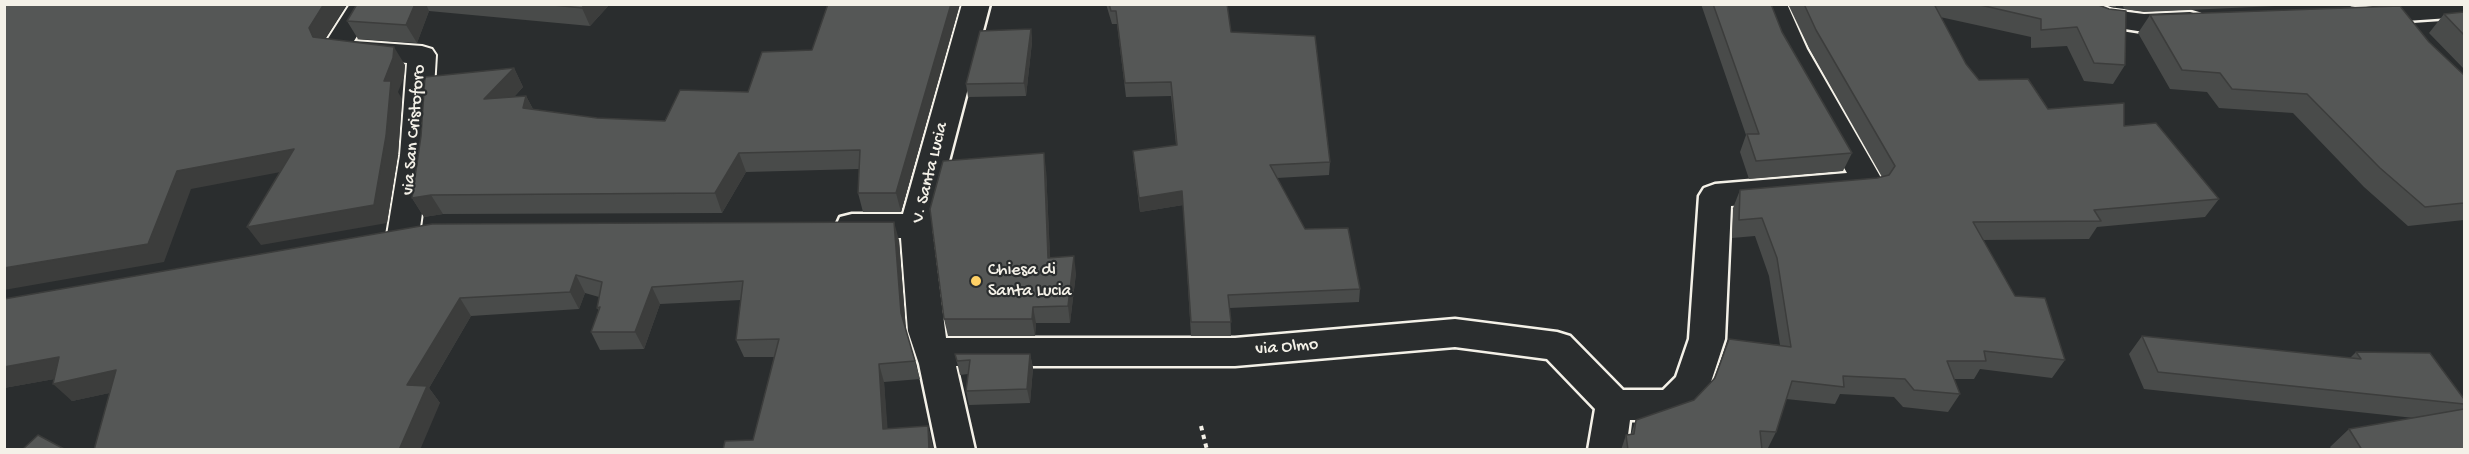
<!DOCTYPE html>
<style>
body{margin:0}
#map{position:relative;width:2469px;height:454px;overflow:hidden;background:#2a2d2e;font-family:"Gochi Hand",sans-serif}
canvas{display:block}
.frame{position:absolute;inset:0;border:6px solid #f4f1e8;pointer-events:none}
</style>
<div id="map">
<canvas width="2469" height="454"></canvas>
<div class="frame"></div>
</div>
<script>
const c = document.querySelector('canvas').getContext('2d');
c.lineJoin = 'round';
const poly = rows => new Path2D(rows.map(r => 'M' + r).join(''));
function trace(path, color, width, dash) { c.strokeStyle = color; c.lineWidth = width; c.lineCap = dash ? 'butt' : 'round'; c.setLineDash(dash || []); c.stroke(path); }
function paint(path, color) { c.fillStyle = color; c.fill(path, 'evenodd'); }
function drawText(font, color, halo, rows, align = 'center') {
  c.font = font + ' "Gochi Hand",sans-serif'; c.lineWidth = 4.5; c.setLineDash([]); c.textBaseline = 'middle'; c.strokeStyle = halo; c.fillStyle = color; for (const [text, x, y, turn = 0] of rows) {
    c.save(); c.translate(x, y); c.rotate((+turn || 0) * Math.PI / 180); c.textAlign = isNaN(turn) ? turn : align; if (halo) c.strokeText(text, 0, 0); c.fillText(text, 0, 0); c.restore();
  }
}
const pedestrian = poly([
 [350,4,377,4,354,41,422,46,432,49,436,55,430,155,419,235,414,243,403,247,392,243,387,235,400,155,407,63,326,54,322,48,350,4]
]);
const minor = poly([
 [962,4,990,4,932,226,946,338,1235,338,1455,319,1557,332,1570,336,1623,390,1663,390,1676,377,1689,339,1699,196,1704,188,1715,184,1847,173,1777,49,1759,4,1787,4,1807,49,1884,183,1879,191,1868,194,1731,206,1725,339,1710,385,1705,395,1685,416,1672,420,1630,420,1626,450,1588,450,1595,409,1547,359,1455,347,1235,366,956,366,975,450,937,450,919,364,908,331,901,238,852,238,840,235,836,226,840,217,852,214,903,214,962,4],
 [2051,4,2095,4,2112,10,2144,14,2190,12,2200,15,2204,21,2200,27,2190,30,2144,32,2099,25,2055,10,2051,4],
 [2387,4,2464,4,2464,17,2362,24,2352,21,2348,15,2352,9,2387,4]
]);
trace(pedestrian, '#f4f1e8', 4);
trace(minor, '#f4f1e8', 5);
trace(poly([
 [1201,426,1207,450]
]), '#f4f1e8', 4, [4.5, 4.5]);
paint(pedestrian, '#2a2d2e');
paint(minor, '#2a2d2e');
paint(poly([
 [357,4,610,4,590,26,429,11,417,43,358,39,347,21],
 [960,4,901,212,863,212,858,193,859,169,746,172,722,213,443,214,424,217,412,198,421,136,514,68,523,87,514,97,526,96,533,109,597,118,665,121,748,92,812,50],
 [1106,4,1227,4,1231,32,1330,162,1329,175,1277,178,1305,229,1360,289,1359,302,1230,308,1231,336,1191,336,1183,205,1140,212,1134,165,1133,151,1176,145,1171,96,1126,97,1117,24,1112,24],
 [1701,4,1771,4,1782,32,1852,153,1843,171,1749,179,1740,152,1746,135],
 [1788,4,2096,4,2125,65,2113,84,2084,81,2067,46,2031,48,2031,37,1940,17,1966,64,1979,80,2048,109,2124,126,2219,199,2205,217,2097,227,2089,239,1983,240,2015,296,2065,360,2052,378,1980,369,1974,379,1954,379,1960,394,1948,412,1903,407,1894,397,1840,394,1835,404,1786,399,1776,432,1767,450,1621,450,1626,435,1631,434,1636,420,1694,400,1713,380,1729,339,1780,345,1769,276,1755,236,1732,238,1733,208,1740,190,1877,178,1882,177,1809,48],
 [2104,4,2117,4,2115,8],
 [2122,4,2319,4,2144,12,2124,9],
 [2464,12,2464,69,2429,33,2444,14],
 [2150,15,2429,42,2464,75,2464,220,2408,226,2364,187,2293,113,2219,108,2207,92,2170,89,2138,33],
 [1031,29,1032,42,1026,96,968,97,966,84],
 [1046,170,1050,258,1076,273,1070,323,1036,323,1035,336,948,336,944,319],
 [899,240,906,330,920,379,884,382,887,429,928,426,932,444,933,450,723,450,753,440,774,357,744,357,736,340,741,300,660,304,644,349,600,350,591,332,599,311,597,308,599,297,585,293,579,309,471,316,429,388,440,403,109,393,72,401,54,379,4,388,4,299],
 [2142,336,2350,358,2356,352,2464,399,2464,408,2463,409,2464,450,2332,450,2330,447,2349,429,2414,418,2144,389,2129,354],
 [955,354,1030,354,1033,368,1030,403,969,405,966,391,968,374,960,375]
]), '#494b4a');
paint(poly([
 [324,4,347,4,320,47,313,37,309,28],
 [415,4,426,4,429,11,417,43,406,25],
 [585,4,610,4,590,26,582,8],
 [951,4,960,4,901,212,896,193],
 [1031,29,1032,42,1026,96,1024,83],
 [394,47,405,65,404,77,398,92,402,99,398,155,387,223,261,245,247,227,384,81],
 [514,68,523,87,494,119,484,99],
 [526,96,536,115,523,108],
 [294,149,307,167,191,189,164,262,4,290,4,268,177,171],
 [739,153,746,172,722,213,715,193],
 [1044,153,1046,170,1051,275,1048,258],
 [1182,191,1183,205,1140,212,1139,198],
 [431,195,443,214,424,217,412,198],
 [894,222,899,240,906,331,901,313],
 [1074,256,1076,273,1070,323,1068,306],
 [576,275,585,293,579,309,570,292],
 [652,287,660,304,644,349,635,332],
 [460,298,471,316,429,388,440,403,420,450,399,450,407,385],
 [1033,307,1036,323,1035,336,1032,319],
 [1030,354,1033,368,1030,403,1027,389],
 [59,357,77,375,4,388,4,367],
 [879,364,884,382,889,446,883,429],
 [116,370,133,388,72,401,53,384],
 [928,426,932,444,933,450,929,450]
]), '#3c3d3c');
const building = poly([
 [4,4,324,4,309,28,313,37,394,47,393,58,384,81,391,81,386,136,374,205,247,227,294,149,177,171,148,244,4,268,4,4],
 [357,4,415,4,406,25,347,21,357,4],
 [544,4,585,4,582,8,544,4],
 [828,4,951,4,896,193,858,193,860,150,739,153,715,193,431,195,412,198,421,136,425,77,514,68,484,99,526,96,523,108,597,118,665,121,680,90,748,92,762,52,812,50,828,4],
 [1109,4,1227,4,1231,32,1315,36,1330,162,1270,165,1305,229,1348,228,1360,289,1228,295,1231,322,1191,322,1182,191,1139,198,1133,151,1177,145,1171,82,1125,83,1116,11,1111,11,1109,4],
 [1713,4,1771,4,1782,32,1852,153,1756,161,1747,134,1759,134,1713,4],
 [1804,4,1934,4,1966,64,1979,80,2028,79,2048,109,2124,103,2124,126,2156,123,2219,199,2094,210,2101,221,1973,222,2015,296,2045,298,2065,360,1984,351,1986,361,1947,361,1960,394,1914,390,1905,379,1843,376,1844,387,1792,381,1776,432,1760,431,1762,450,1628,450,1626,435,1634,434,1636,420,1694,400,1715,378,1729,339,1791,347,1777,258,1762,218,1739,220,1740,190,1877,178,1889,175,1895,166,1816,30,1804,4],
 [1976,4,2096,4,2109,9,2126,11,2125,65,2094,63,2077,27,2041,30,2041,19,1976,4],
 [2400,6,2429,42,2464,75,2464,203,2425,207,2380,168,2307,94,2232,89,2220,73,2182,70,2150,15,2400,6],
 [2464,12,2464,35,2444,14,2464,12],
 [1031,29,1024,83,966,84,980,31,1031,29],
 [1044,153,1048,258,1074,256,1068,306,1033,307,1032,319,944,319,930,209,943,161,1044,153],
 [894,222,901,313,915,361,879,364,883,429,928,426,929,450,723,450,725,441,753,440,779,339,736,340,743,281,652,287,635,332,591,332,600,307,597,308,602,282,576,275,570,292,460,298,407,385,427,386,399,450,94,450,116,370,53,384,59,357,4,367,4,299,432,224,894,222],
 [2142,336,2361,359,2356,352,2430,353,2464,399,2464,404,2158,372,2142,336],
 [955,354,1030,354,1027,389,966,391,970,360,957,361,955,354],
 [2464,409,2464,450,2362,450,2349,429,2464,409],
 [38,435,66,450,22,450,38,435]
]);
paint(building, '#555756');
trace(building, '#3c3d3c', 1.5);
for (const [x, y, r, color] of [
 [976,281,6,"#ffd166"]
]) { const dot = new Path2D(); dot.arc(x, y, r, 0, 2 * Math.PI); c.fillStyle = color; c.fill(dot); trace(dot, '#2a2d2e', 2); }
drawText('18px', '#f4f1e8', '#2a2d2e', [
 ["via San Cristoforo",415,130,-85],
 ["V. Santa Lucia",931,173,-76],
 ["via Olmo",1287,348,-5]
]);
drawText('18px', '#f4f1e8', '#2a2d2e', [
 ["Chiesa di",988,271],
 ["Santa Lucia",988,292]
], 'left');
</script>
